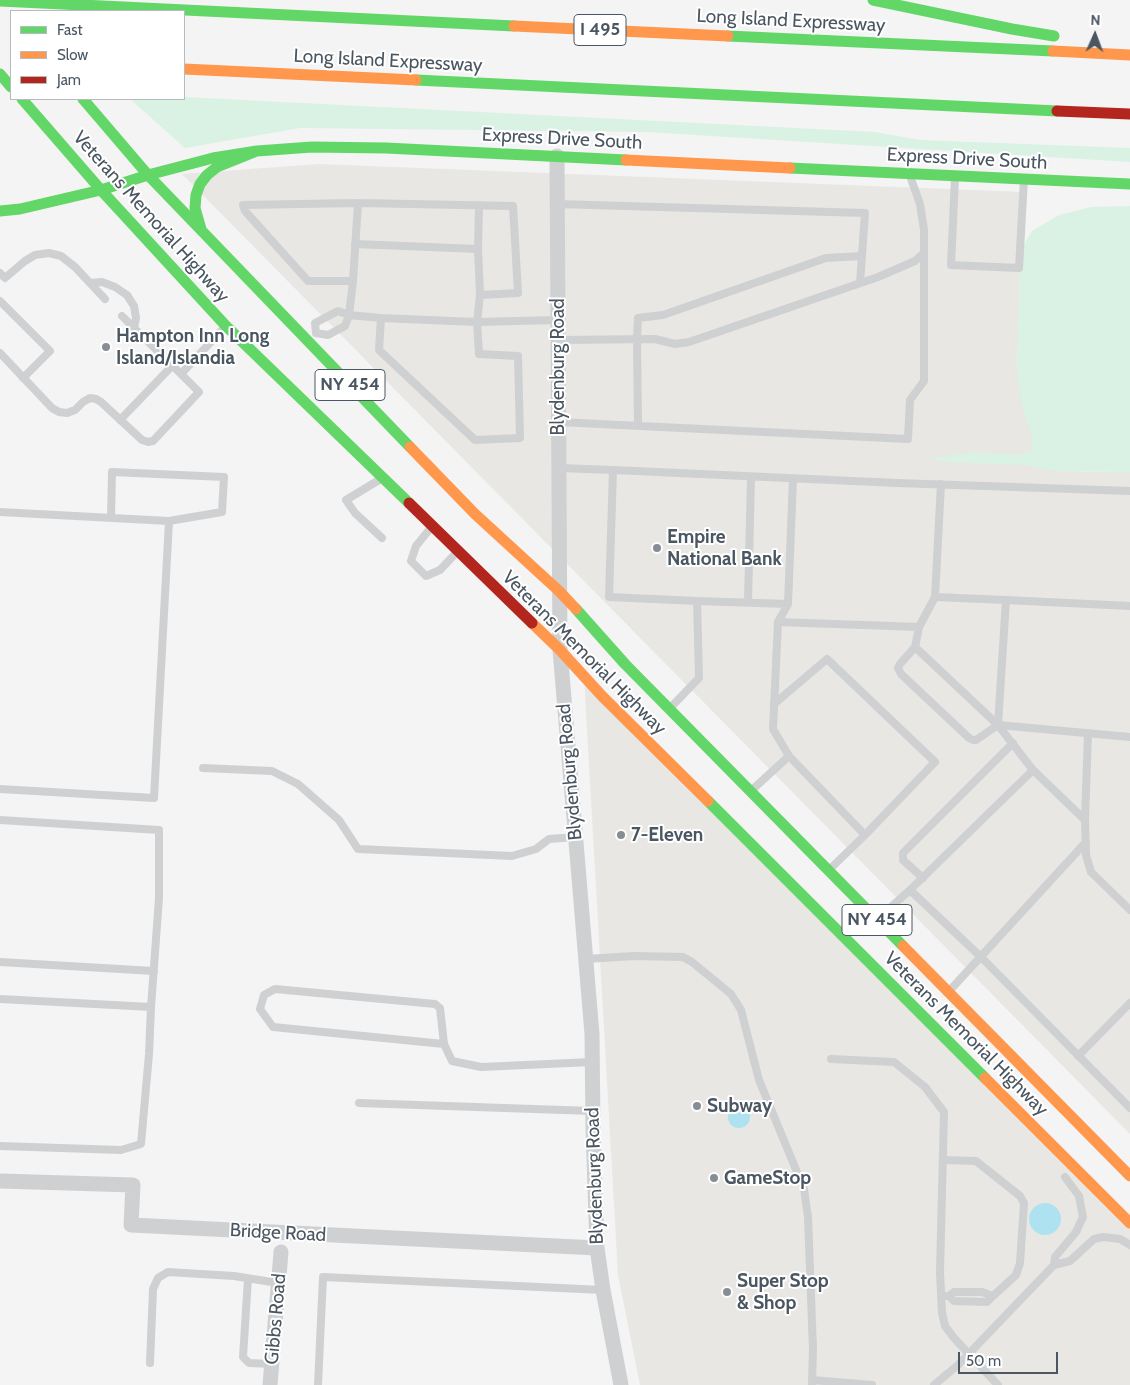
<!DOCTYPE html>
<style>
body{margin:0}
#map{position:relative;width:1130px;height:1385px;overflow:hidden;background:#f4f4f4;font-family:Cabin,sans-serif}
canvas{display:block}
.legend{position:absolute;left:10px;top:10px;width:175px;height:90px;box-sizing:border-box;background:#fff;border:1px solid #b7bbc0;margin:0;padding:6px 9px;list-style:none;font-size:15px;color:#4a5661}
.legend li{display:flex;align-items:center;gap:10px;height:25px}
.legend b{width:25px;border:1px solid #b7bbc0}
.north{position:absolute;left:1070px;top:10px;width:50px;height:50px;-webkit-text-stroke:4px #fff;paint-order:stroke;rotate:2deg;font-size:14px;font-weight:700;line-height:20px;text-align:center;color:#4a5661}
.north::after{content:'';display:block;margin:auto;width:18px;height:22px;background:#4a5661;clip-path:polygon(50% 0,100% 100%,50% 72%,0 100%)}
.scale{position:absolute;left:958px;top:1352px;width:100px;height:22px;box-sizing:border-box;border:2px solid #4a5661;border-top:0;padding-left:6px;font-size:15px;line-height:18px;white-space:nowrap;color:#4a5661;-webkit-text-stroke:4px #fff;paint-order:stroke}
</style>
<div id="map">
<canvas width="1130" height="1385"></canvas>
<ul class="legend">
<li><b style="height:6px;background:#63d668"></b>Fast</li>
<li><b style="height:6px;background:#ff974d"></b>Slow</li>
<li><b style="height:6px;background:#b3261e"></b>Jam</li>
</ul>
<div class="north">N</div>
<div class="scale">50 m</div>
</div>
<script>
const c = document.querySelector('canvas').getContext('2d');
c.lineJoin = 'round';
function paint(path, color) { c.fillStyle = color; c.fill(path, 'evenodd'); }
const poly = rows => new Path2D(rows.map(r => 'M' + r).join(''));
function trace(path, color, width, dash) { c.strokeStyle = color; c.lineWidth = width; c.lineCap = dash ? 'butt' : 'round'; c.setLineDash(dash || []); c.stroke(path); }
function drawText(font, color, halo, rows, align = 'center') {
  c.font = font + ' Cabin,sans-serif'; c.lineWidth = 4; c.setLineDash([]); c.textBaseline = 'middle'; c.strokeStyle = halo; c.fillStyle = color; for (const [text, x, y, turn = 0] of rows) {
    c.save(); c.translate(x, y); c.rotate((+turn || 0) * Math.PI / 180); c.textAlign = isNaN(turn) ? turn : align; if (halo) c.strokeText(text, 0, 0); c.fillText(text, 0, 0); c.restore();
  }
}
paint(poly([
 [319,164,1023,192,1017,370,1055,471,1130,472,1130,1134,182,174],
 [584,676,1130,1222,1130,1385,640,1385,618,1275]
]), '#e8e7e3');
paint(poly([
 [184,97,875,132,920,140,1130,148,1130,162,647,132,300,128,185,148,130,99,184,99],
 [1130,206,1130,472,1055,471,1025,465,947,462,929,459,974,452,1018,455,1028,452,1032,449,1032,436,1023,411,1017,370,1020,264,1024,245,1032,231,1059,215,1091,207]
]), '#d9f2e3');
paint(poly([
 '728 1117a11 11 0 1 1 22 0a11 11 0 1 1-22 0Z',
 '1029 1219a16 16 0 1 1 32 0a16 16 0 1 1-32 0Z'
]), '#aee2f0');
trace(poly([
 [955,178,951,265,1019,268,1024,179],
 [557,204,865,213,860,283],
 [355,244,478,249,479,205],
 [478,249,480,295],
 [0,273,5,278,25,261,35,255,49,253,61,256,75,267,90,283,102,282,115,287,127,295,134,306,136,318,134,328,181,374,222,330],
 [353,281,358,203],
 [90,283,105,299],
 [0,301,50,351,23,378],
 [122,316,134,328],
 [381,318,477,322,480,295,518,293,513,206,358,203,243,205,245,211,308,281,353,281,349,315,345,326,328,335,316,333,315,323,338,311,349,315,381,318,379,350,475,440,520,438,518,356,479,354,477,322,558,320],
 [558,340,655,339,675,344,689,342,878,277,915,261,924,253,924,230,920,204,910,176],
 [0,353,52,408,59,412,67,413,75,410,83,402,90,398,96,399,101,402,142,440,148,442,153,441,199,392,181,374],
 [120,420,172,366],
 [558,422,908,439,910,400,924,381,924,253],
 [638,425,637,339,638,318,663,315,826,258,862,256],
 [559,468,613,470,609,597,697,601],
 [613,470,897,483,1130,491],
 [379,480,346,500,355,513,382,538],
 [0,512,169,521,222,512,224,477,112,472,111,518],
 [429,530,416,546,411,561,426,576,440,570,456,553],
 [935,597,941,484],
 [1006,600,1130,606],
 [748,602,751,477],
 [788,604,793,479],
 [919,627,915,647,998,725,1130,737],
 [915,647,900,664,898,668,901,674,969,738,973,740,976,740,998,725],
 [774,704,827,659,935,762,865,835],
 [673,705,699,678,697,601,788,604,778,622],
 [789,756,865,835,832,867],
 [203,768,272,771,298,784,339,820,358,849,512,856,536,849,549,839,576,837],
 [1033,770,1085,820,1086,855,1091,872,1130,910],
 [0,789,154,798,169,521],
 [753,789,789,756,773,729,778,622,919,627,935,597,1006,600,998,725,1033,770,910,890,981,957,1130,1108],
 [0,820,159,830,159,898,151,1007,0,999],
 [1085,820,1088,733],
 [923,878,903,860,903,853,1013,743],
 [880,917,910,890],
 [586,959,634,956,683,957,692,962,731,994,741,1010,759,1080,804,1189,808,1217,813,1349,812,1385],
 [0,962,154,971],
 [952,988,1086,842],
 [444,1044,440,1008,435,1004,275,989,264,995,260,1009,273,1027,444,1044,452,1061,481,1067,592,1062],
 [1078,1056,1130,1003],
 [831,1059,894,1062,925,1087,944,1112,940,1272,942,1313,945,1326,954,1338,998,1385],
 [359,1103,592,1111],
 [0,1146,121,1150,141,1144,149,1054,151,1007],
 [1054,1265,1055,1257,1076,1232,1083,1217,1079,1196,1065,1177],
 [248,1279,243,1357,249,1363,272,1364],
 [942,1296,949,1296,954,1292,982,1292,993,1296,1016,1275,1020,1263,1024,1203,1020,1196,976,1161,943,1160],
 [949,1296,954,1301,987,1302,993,1296],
 [150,1363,153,1289,158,1278,168,1272,234,1276,278,1283],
 [812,1380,872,1385],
 [318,1385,323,1277,603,1290],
 [934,1385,958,1365,1054,1265,1070,1261,1094,1239,1103,1237,1120,1239,1130,1245]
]), '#ced0d2', 8);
trace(poly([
 [557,156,560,650,592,1034,593,1128,597,1248,603,1290,621,1385],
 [0,1181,133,1185,131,1225,597,1248],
 [270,1385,281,1252]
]), '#ced0d2', 15);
trace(poly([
 [873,0,1012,29,1054,36],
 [0,1,514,26],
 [728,36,1053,51],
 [0,74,11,87],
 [416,80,1057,111],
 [22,99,101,190,226,326,409,503],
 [83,99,148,175,410,447],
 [790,168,1130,184],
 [0,211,20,209,101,190,148,175,213,158,257,151,312,147,386,148,626,160],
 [201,229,195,208,196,195,200,184,207,175,217,167,257,151],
 [576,609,625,664,903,946],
 [708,801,985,1078]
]), '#63d668', 11);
trace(poly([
 [514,26,728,36],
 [1053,51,1130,55],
 [184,69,416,80],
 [626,160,790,168],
 [410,447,475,514,559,591,576,609],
 [532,623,560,650,602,696,708,801],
 [903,946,1130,1176],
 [985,1078,1130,1223]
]), '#ff974d', 11);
trace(poly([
 [1057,111,1130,114],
 [409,503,532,623]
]), '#b3261e', 11);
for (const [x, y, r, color] of [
 [106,347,5,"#868d94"],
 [657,548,5,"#868d94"],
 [621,835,5,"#868d94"],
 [697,1106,5,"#868d94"],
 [714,1178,5,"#868d94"],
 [727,1292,5,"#868d94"]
]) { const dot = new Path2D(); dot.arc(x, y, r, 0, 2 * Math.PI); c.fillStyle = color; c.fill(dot); trace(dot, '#fff', 2); }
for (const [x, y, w] of [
 [600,30,52],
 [350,385,70],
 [877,920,70]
]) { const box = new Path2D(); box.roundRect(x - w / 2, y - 15.5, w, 31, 4); c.fillStyle = '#fff'; c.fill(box); trace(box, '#4a5661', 1); }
drawText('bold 18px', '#4a5661', null, [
 ["I 495",600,30],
 ["NY 454",350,385],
 ["NY 454",877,920]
]);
drawText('19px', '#4a5661', '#fff', [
 ["Long Island Expressway",791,21,3],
 ["Long Island Expressway",388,61,3],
 ["Express Drive South",562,139,3],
 ["Express Drive South",967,159,3],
 ["Veterans Memorial Highway",151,217,48],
 ["Blydenburg Road",558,367,-90],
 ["Veterans Memorial Highway",584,653,45],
 ["Blydenburg Road",570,772,-95],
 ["Veterans Memorial Highway",966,1034,45],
 ["Blydenburg Road",595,1176,-92],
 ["Bridge Road",278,1233,3],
 ["Gibbs Road",276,1319,-85]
]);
drawText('bold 19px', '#4a5661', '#fff', [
 ["Hampton Inn Long",116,336],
 ["Island/Islandia",116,358],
 ["Empire",667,537],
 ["National Bank",667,559],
 ["7-Eleven",631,835],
 ["Subway",707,1106],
 ["GameStop",724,1178],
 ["Super Stop",737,1281],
 ["& Shop",737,1303]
], 'left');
</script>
